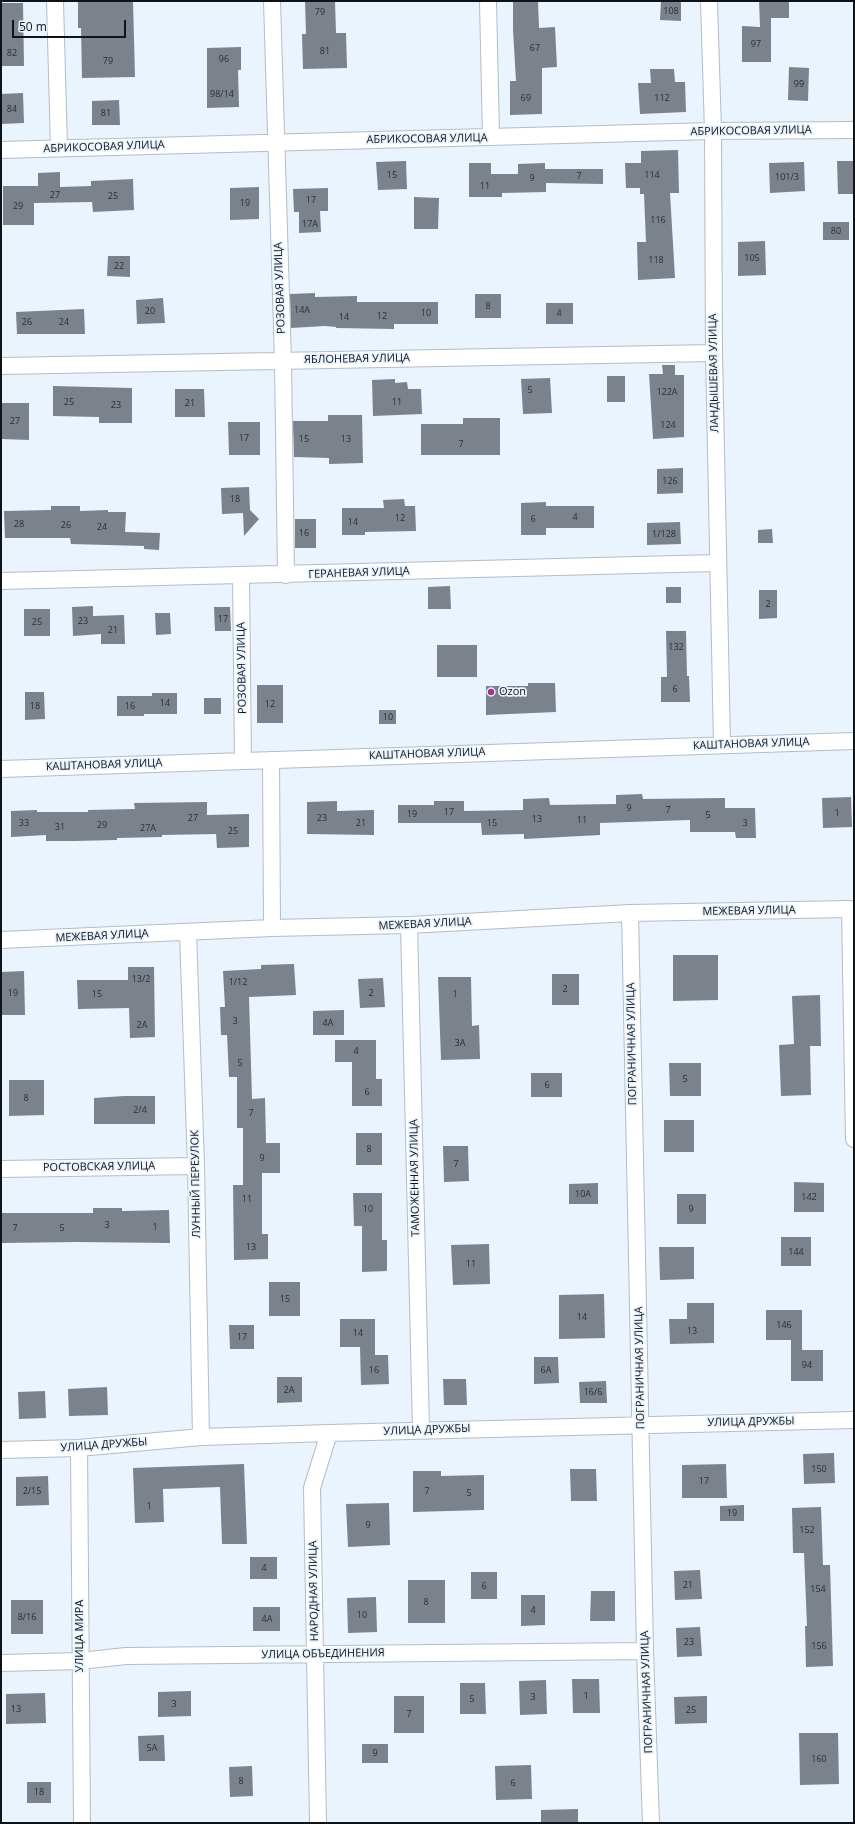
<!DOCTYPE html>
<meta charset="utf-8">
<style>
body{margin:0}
#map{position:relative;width:855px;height:1824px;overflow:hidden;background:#eaf4fe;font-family:"Open Sans",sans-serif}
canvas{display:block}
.frame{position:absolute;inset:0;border:2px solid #0f1316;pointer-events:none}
.scale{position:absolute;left:12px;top:20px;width:114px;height:18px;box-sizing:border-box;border:2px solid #0f1316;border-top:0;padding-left:5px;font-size:12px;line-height:14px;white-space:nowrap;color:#0f1316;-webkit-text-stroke:3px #eaf4fe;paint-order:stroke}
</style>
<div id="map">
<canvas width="855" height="1824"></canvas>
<div class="frame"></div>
<div class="scale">50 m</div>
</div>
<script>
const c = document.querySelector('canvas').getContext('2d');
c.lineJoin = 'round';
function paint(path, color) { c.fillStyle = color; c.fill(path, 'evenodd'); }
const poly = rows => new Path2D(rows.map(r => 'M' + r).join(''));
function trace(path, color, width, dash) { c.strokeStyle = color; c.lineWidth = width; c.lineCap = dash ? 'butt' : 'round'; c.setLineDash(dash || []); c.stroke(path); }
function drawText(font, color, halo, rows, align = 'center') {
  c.font = font + ' "Open Sans",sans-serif'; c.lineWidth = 3.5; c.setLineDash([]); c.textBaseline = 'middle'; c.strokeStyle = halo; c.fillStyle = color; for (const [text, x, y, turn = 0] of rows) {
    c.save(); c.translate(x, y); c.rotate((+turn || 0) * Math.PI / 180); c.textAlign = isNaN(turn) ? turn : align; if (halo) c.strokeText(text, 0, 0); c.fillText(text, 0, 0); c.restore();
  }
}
paint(poly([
 [78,1,133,1,135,77,82,78,81,28,78,28],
 [305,1,335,1,336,33,346,33,347,68,303,69,302,34,306,34],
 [513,1,538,1,539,28,555,27,557,67,542,68,542,114,510,115,510,81,516,81,513,30],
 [661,1,681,1,681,21,660,20],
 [759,1,789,1,789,18,771,18,771,62,742,62,742,26,760,27],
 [1,3,23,3,24,66,1,66],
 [241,47,241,70,238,70,239,107,207,108,207,48],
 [789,67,809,68,808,101,788,100],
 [650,69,674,69,675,82,685,82,686,112,640,114,638,83,651,83],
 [23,93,24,123,1,124,1,94],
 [119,100,120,125,92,125,92,101],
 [678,150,679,193,670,193,675,278,638,280,637,242,646,242,644,194,640,194,640,188,626,188,625,163,641,163,641,151],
 [406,161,407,189,378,190,376,162],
 [837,161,854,161,854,194,838,194],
 [804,162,805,191,770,193,769,163],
 [469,163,491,163,491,174,518,174,518,164,545,163,545,169,603,169,603,184,546,183,546,192,502,193,502,197,469,197],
 [60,172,60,187,91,186,91,181,133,179,134,210,93,212,92,202,34,203,34,225,3,225,3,186,38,186,38,173],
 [259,187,259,219,230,220,230,188],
 [328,188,328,211,320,211,321,232,299,233,299,212,294,212,293,189],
 [414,197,439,198,438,229,414,229],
 [823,222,849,222,849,240,823,240],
 [765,241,766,275,738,276,738,242],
 [108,256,130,256,130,277,107,276],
 [315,293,315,297,357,296,357,302,438,302,438,324,394,324,394,329,336,328,336,327,325,326,291,328,290,294],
 [475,294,501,294,501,318,475,318],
 [163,298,165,323,137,324,136,300],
 [546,303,573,303,573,324,546,324],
 [84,309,85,334,17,334,16,312],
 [662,365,675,365,675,375,684,375,684,437,653,439,649,374,663,374],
 [607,376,625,376,625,402,607,402],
 [550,378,552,413,523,414,521,379],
 [395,379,395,383,407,382,408,389,421,389,422,414,373,416,372,380],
 [53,386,132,388,132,423,99,423,99,417,53,416],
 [175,389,204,389,205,417,175,417],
 [1,403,29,403,29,440,1,439],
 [328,415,362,415,363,463,329,464,329,458,294,457,293,421,328,421],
 [463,418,500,418,500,455,421,455,421,424,463,424],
 [228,422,260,422,260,455,229,455],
 [683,468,683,493,657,494,657,469],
 [249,487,250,510,259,519,244,536,243,513,222,514,221,488],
 [404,499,405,506,415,506,416,531,365,532,365,535,342,535,342,508,384,508,383,500],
 [546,502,546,506,594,506,594,528,546,528,546,535,521,535,521,503],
 [51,506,80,506,80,511,108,510,108,512,126,512,125,532,160,533,159,550,144,549,144,546,71,544,70,538,5,538,4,511,51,510],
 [295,519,316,519,316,548,295,548],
 [680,522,681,544,647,545,647,523],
 [772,529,773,543,758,543,758,530],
 [450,586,451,609,428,609,428,587],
 [666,587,681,587,681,603,666,603],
 [759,590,777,590,777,618,759,619],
 [93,606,93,616,124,615,125,644,101,644,101,634,73,636,72,607],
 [214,607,230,607,231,631,215,631],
 [24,609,50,609,50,636,24,636],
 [155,613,170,613,171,634,156,635],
 [666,631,686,631,687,676,689,676,690,702,661,702,661,677,667,677],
 [437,645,477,645,477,677,437,677],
 [528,683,555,683,556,712,486,715,486,686,528,686],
 [257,685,283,685,283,723,257,723],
 [25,692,44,692,45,719,25,720],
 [152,693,177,693,177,714,144,714,144,716,117,716,117,696,152,696],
 [204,698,221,698,221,714,204,714],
 [379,710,396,710,396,724,379,724],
 [642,794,643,799,725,798,725,808,755,808,756,838,736,838,735,832,690,832,690,820,600,823,600,835,524,839,524,834,482,835,481,823,398,823,398,805,434,805,434,801,464,801,464,811,523,810,523,799,549,798,550,805,616,804,616,795],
 [851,797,852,827,823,828,822,798],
 [337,801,337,811,374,810,374,835,307,834,307,802],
 [207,802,207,815,249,814,249,847,217,848,216,834,162,835,162,837,117,838,117,840,74,841,46,841,46,835,11,837,11,811,37,810,37,812,88,812,88,810,135,809,134,803],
 [673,955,718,955,718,1000,673,1001],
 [294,964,296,995,249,997,252,1099,265,1098,266,1143,280,1143,280,1173,262,1173,262,1234,268,1234,268,1259,234,1260,233,1185,243,1185,243,1128,237,1128,237,1077,229,1077,227,1035,221,1035,220,1007,225,1007,223,971,261,969,261,965],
 [128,967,154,967,155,1037,130,1038,129,1008,78,1009,77,980,128,980],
 [24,971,25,1015,1,1015,1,972],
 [552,974,579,974,579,1005,552,1005],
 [438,977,471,977,472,1026,479,1025,480,1059,441,1060],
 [383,978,385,1007,360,1008,358,979],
 [820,995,821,1046,810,1046,811,1095,781,1096,779,1045,794,1044,792,996],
 [344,1010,344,1035,313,1035,313,1011],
 [335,1040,376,1040,376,1079,382,1079,382,1106,352,1106,352,1062,335,1062],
 [669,1063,701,1063,701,1096,670,1096],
 [531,1073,562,1073,562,1097,531,1097],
 [9,1080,44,1080,44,1115,9,1116],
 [124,1096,155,1096,155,1124,94,1124,94,1098],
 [664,1120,694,1120,694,1152,664,1152],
 [356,1133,382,1133,382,1165,356,1165],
 [443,1146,468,1146,469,1181,444,1182],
 [794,1182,824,1183,824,1212,794,1212],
 [598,1183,598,1204,569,1204,569,1184],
 [353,1193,382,1193,382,1240,387,1240,387,1271,362,1272,362,1226,354,1226],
 [677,1194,706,1194,706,1224,677,1224],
 [93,1208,122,1208,122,1211,169,1210,170,1243,77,1242,1,1243,1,1213,93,1213],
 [781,1237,811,1237,811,1266,781,1266],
 [489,1244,490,1284,453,1285,451,1245],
 [659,1247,694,1247,694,1279,660,1280],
 [269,1282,300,1282,300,1316,269,1316],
 [604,1294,605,1338,559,1339,559,1295],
 [687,1303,714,1303,714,1343,670,1344,669,1319,687,1319],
 [766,1310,802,1310,802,1350,823,1350,823,1381,791,1381,791,1340,766,1340],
 [340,1319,375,1319,375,1355,388,1355,389,1384,361,1385,360,1347,340,1347],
 [229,1325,254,1325,254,1349,230,1349],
 [534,1357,558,1357,559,1383,534,1384],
 [277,1377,302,1377,302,1402,277,1403],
 [443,1379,466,1379,467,1405,444,1405],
 [606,1381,607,1403,580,1403,579,1382],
 [107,1387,108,1415,69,1416,68,1389],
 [45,1391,46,1418,19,1419,18,1392],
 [834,1453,835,1483,804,1484,803,1454],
 [244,1464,247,1544,222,1544,220,1487,163,1489,164,1522,135,1523,133,1468],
 [726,1464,727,1498,682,1498,682,1465],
 [570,1469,596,1469,597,1501,571,1501],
 [413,1471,441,1471,441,1476,484,1475,484,1510,413,1512],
 [48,1476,49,1505,16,1506,16,1477],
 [389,1503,390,1545,348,1547,346,1504],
 [744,1505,744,1521,720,1521,720,1506],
 [821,1507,823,1565,830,1565,833,1666,806,1667,805,1626,807,1626,804,1553,793,1553,792,1508],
 [250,1557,277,1557,277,1579,250,1579],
 [700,1570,702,1599,675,1600,674,1571],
 [471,1572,497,1572,497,1599,471,1599],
 [408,1580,445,1580,445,1623,408,1623],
 [591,1591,615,1591,615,1621,590,1621],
 [521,1595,545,1595,545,1625,521,1626],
 [376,1597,377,1632,348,1633,347,1598],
 [11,1600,43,1600,43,1634,11,1634],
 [253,1607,280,1607,280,1631,253,1631],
 [700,1627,702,1656,677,1657,676,1628],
 [572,1679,599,1679,600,1713,573,1713],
 [546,1680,547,1714,520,1715,519,1681],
 [460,1683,485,1683,486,1714,460,1714],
 [191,1691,191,1716,158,1717,158,1692],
 [45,1693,46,1723,6,1724,6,1694],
 [394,1696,424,1696,424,1733,394,1733],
 [707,1696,707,1723,675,1724,674,1697],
 [799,1733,838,1733,839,1784,800,1785],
 [164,1735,165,1761,139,1761,138,1736],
 [362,1744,388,1744,388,1763,362,1763],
 [531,1765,532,1799,496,1800,495,1766],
 [252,1766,253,1796,230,1797,229,1767],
 [27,1782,51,1782,51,1803,27,1803],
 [578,1809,578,1823,541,1823,541,1810]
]), '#7c828c');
const minor = poly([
 [55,1,59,148],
 [272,1,283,361,286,575],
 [488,1,491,137],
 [709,1,713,131,714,353,722,744],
 [1,150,713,131,854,130],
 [1,366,714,353],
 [241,576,243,760],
 [1,581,717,563],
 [271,760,272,928],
 [1,769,854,741],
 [630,913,645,1651,651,1823],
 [409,925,421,1430],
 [188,932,196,1166,201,1437],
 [1,940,272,928,409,925,630,913,850,909,854,1139],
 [1,1169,196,1166],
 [79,1448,82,1823],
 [1,1450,79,1448,201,1437,329,1433,854,1420],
 [1,1663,80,1661,126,1656,645,1651],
 [318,1823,312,1488,329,1433]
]);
trace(minor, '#b3bdc6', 18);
trace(minor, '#fff', 16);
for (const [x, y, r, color] of [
 [491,692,4,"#a43491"]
]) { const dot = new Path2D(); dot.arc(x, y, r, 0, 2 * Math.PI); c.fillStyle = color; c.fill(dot); trace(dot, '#eaf4fe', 1.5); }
drawText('9px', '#2a2f34', null, [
 ["108",671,11],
 ["79",320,12],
 ["97",756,44],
 ["67",535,48],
 ["81",325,51],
 ["82",12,53],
 ["96",224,59],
 ["79",108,61],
 ["99",799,84],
 ["98/14",222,94],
 ["69",526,98],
 ["112",662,98],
 ["84",12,109],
 ["81",106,113],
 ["15",392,175],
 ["114",652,175],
 ["7",579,176],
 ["101/3",787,177],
 ["9",532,178],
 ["11",485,186],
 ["27",55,195],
 ["25",113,196],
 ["17",311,200],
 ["19",245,203],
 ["29",18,206],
 ["116",658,220],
 ["17А",310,224],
 ["80",836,231],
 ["105",752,258],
 ["118",656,260],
 ["22",119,266],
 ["8",488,306],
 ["14А",302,310],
 ["20",150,311],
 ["10",426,313],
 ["4",559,313],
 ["12",382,316],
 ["14",344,317],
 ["26",27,322],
 ["24",64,322],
 ["5",530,390],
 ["122А",667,392],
 ["25",69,402],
 ["11",397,402],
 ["21",190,403],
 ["23",116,405],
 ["27",15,421],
 ["124",668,425],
 ["17",244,438],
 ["15",304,439],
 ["13",346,439],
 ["7",461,444],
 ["126",670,481],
 ["18",235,499],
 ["4",575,517],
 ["12",400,518],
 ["6",533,519],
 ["14",353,522],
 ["28",19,524],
 ["26",66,525],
 ["24",102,527],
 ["16",304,533],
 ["1/128",664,534],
 ["2",768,604],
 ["17",223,619],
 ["23",83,621],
 ["25",37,622],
 ["21",113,630],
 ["132",676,647],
 ["6",675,689],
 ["14",165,703],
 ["12",270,704],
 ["18",35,706],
 ["16",130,706],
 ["10",388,717],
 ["9",629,808],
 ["7",668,810],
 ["17",449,812],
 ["1",837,813],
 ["19",412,814],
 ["5",708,815],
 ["27",193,818],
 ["23",322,818],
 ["13",537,819],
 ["11",582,820],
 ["33",24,823],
 ["21",361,823],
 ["15",492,823],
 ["3",745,823],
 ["29",102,825],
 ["31",60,827],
 ["27А",148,828],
 ["25",233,831],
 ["13/2",141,979],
 ["1/12",238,982],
 ["2",565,989],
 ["19",13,993],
 ["2",371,993],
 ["15",97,994],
 ["1",455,994],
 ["3",235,1021],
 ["4А",328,1023],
 ["2А",142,1025],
 ["3А",460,1043],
 ["4",356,1051],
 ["5",240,1063],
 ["5",685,1079],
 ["6",547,1085],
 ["6",367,1092],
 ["8",26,1098],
 ["2/4",140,1110],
 ["7",251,1113],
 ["8",369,1149],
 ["9",262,1158],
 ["7",456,1164],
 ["10А",583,1194],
 ["142",809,1197],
 ["11",247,1199],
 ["10",368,1209],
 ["9",691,1209],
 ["3",107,1225],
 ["1",155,1227],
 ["7",15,1228],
 ["5",62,1228],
 ["13",251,1247],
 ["144",796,1252],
 ["11",471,1264],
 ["15",285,1299],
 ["14",582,1317],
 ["146",784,1325],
 ["13",692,1331],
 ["14",358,1333],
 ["17",242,1337],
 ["94",807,1365],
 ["16",374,1370],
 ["6А",546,1370],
 ["2А",289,1390],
 ["16/6",593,1392],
 ["150",819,1469],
 ["17",704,1481],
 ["2/15",32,1491],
 ["7",427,1491],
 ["5",469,1493],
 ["1",149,1506],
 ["19",732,1513],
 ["9",368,1525],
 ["152",807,1530],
 ["4",264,1568],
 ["21",688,1585],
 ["6",484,1586],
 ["154",818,1589],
 ["8",426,1602],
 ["4",533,1610],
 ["10",362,1615],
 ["8/16",27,1617],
 ["4А",267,1619],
 ["23",689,1642],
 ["156",819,1646],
 ["1",586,1696],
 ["3",533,1697],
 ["5",472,1699],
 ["3",174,1704],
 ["13",16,1709],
 ["25",691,1710],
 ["7",409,1714],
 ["5А",152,1748],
 ["9",375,1753],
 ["160",819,1759],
 ["8",241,1781],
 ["6",513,1783],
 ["18",39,1792]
]);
drawText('11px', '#0f1316', '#eaf4fe', [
 ["АБРИКОСОВАЯ УЛИЦА",751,131,-1],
 ["АБРИКОСОВАЯ УЛИЦА",427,139,-1],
 ["АБРИКОСОВАЯ УЛИЦА",104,147,-2],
 ["РОЗОВАЯ УЛИЦА",280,288,-92],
 ["ЯБЛОНЕВАЯ УЛИЦА",357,359,-1],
 ["ЛАНДЫШЕВАЯ УЛИЦА",714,373,-91],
 ["ГЕРАНЕВАЯ УЛИЦА",359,573,-2],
 ["РОЗОВАЯ УЛИЦА",242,668,-91],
 ["КАШТАНОВАЯ УЛИЦА",751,744,-2],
 ["КАШТАНОВАЯ УЛИЦА",427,754,-2],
 ["КАШТАНОВАЯ УЛИЦА",104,765,-2],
 ["МЕЖЕВАЯ УЛИЦА",749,911,-1],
 ["МЕЖЕВАЯ УЛИЦА",425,924,-3],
 ["МЕЖЕВАЯ УЛИЦА",102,936,-3],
 ["ПОГРАНИЧНАЯ УЛИЦА",632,1044,-91],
 ["РОСТОВСКАЯ УЛИЦА",99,1167,-1],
 ["ТАМОЖЕННАЯ УЛИЦА",415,1178,-91],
 ["ЛУННЫЙ ПЕРЕУЛОК",196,1184,-91],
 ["ПОГРАНИЧНАЯ УЛИЦА",640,1368,-91],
 ["УЛИЦА ДРУЖБЫ",751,1422,-1],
 ["УЛИЦА ДРУЖБЫ",427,1430,-2],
 ["УЛИЦА ДРУЖБЫ",104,1445,-4],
 ["НАРОДНАЯ УЛИЦА",314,1591,-91],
 ["УЛИЦА МИРА",80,1636,-90],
 ["УЛИЦА ОБЪЕДИНЕНИЯ",323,1654,-1],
 ["ПОГРАНИЧНАЯ УЛИЦА",647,1692,-92]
]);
drawText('11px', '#0f1316', '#eaf4fe', [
 ["Ozon",499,692]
], 'left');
</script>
